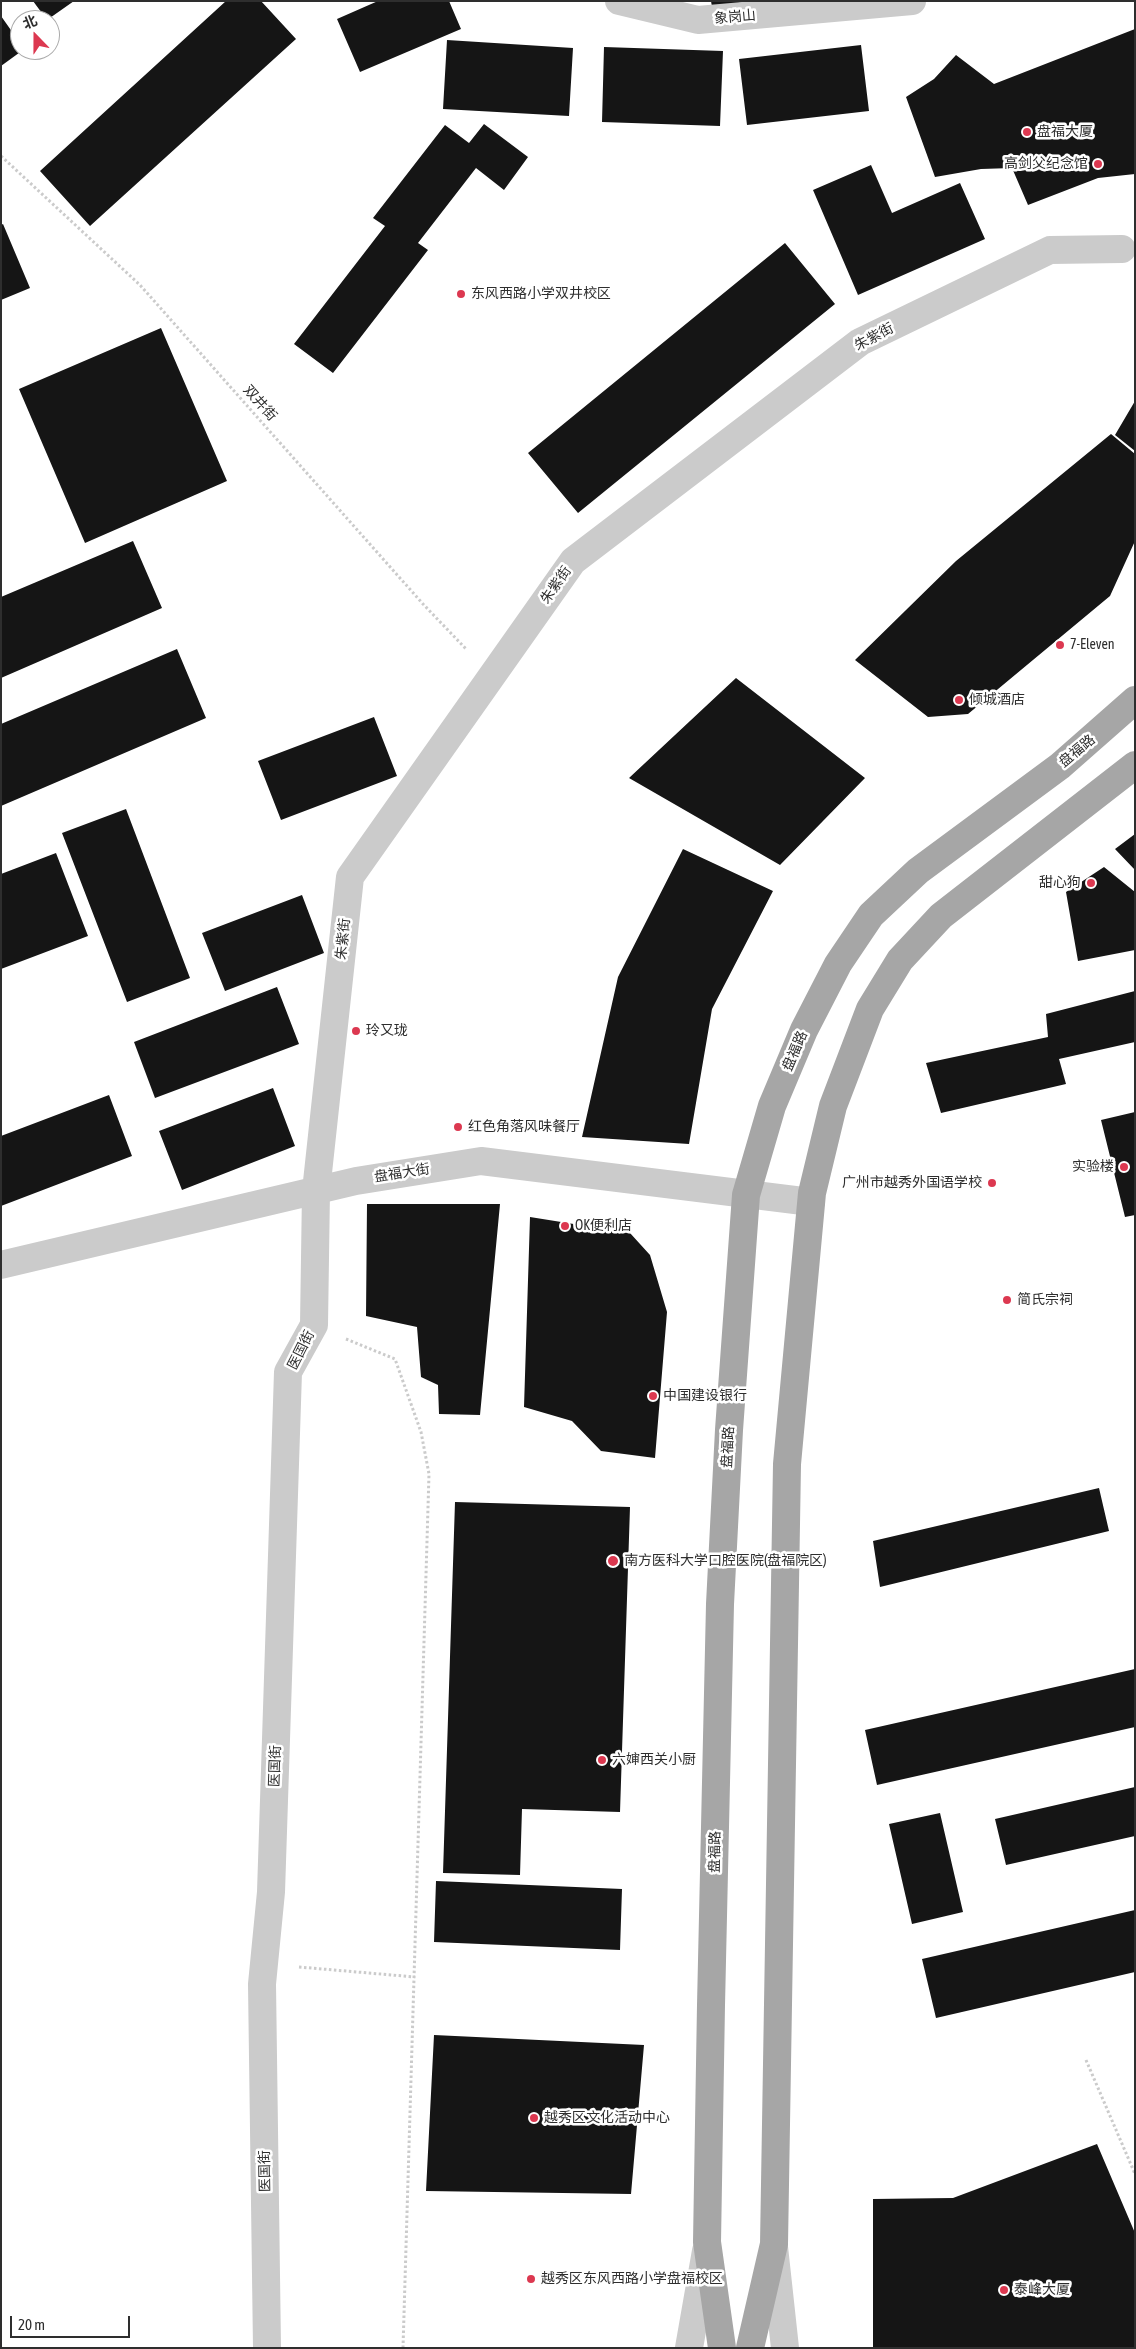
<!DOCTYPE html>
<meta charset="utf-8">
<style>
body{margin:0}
#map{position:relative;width:1136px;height:2349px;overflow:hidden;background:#fff;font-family:"Asap Condensed","Noto Sans SC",sans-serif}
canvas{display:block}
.frame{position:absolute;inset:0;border:2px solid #2e2e2e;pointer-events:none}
.north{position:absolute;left:10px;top:10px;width:50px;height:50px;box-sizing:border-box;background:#fff;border:1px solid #ababab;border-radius:50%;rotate:338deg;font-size:14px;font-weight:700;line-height:20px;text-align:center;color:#2e2e2e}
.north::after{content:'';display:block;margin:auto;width:18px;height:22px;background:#dc3850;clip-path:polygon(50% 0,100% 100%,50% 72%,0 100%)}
.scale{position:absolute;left:10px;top:2316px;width:120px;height:22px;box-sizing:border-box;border:2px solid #2e2e2e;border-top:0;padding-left:6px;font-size:15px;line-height:18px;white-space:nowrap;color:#2e2e2e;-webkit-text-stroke:4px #fff;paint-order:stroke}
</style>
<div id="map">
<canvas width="1136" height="2349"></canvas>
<div class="frame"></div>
<div class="north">北</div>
<div class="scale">20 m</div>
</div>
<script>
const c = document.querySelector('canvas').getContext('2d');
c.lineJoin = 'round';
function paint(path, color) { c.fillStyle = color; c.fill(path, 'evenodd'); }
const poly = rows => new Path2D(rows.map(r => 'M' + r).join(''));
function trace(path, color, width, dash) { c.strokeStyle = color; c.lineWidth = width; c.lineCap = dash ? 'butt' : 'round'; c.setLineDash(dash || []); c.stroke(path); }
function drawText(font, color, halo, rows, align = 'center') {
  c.font = font + ' "Asap Condensed","Noto Sans SC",sans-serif'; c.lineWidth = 5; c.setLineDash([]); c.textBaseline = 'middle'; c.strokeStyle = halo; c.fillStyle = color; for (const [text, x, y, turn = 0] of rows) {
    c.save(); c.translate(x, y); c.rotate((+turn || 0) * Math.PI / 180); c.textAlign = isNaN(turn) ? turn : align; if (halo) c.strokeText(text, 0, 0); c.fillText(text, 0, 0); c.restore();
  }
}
paint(poly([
 [33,1,74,1,47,20],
 [226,1,261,1,296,39,90,226,40,171],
 [378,1,449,1,461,29,360,72,337,19],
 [711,1,745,1,745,2,712,7],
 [1,16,20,43,20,50,23,50,1,66],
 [1135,29,1135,174,1098,178,1028,205,1012,168,981,169,935,177,906,97,934,79,956,55,994,84],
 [447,40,573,48,569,116,443,109],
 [861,45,869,111,747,125,739,59],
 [604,47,723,51,720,126,602,122],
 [484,124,528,157,504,190,476,168,418,243,428,250,333,373,294,344,385,226,373,218,445,125,469,143],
 [871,165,892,213,960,183,985,239,858,295,813,190],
 [3,224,30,288,1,300,1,225],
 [785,243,835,304,578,513,528,453],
 [161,328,227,481,85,543,19,389],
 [1135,401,1135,451,1115,435],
 [1111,434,1135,454,1135,541,1110,596,968,714,928,717,855,660,956,561],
 [133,541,162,608,1,678,1,597],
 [177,649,206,718,1,806,1,724],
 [736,678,865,778,780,865,629,778],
 [374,717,397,776,281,820,258,761],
 [126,809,190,978,127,1002,62,833],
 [1135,834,1135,870,1115,849],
 [683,849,773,891,712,1009,689,1144,582,1137,618,977],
 [56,853,88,936,1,969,1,874],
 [1104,867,1135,892,1135,950,1078,961,1066,892],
 [302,895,324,953,225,991,202,933],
 [277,987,299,1044,155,1098,134,1042],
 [1135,991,1135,1042,1059,1059,1066,1084,941,1113,926,1063,1048,1037,1046,1014],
 [273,1088,295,1146,182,1190,159,1131],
 [109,1095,132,1156,1,1206,1,1136],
 [1135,1112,1135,1215,1125,1217,1101,1120],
 [367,1204,500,1204,480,1415,439,1414,438,1385,421,1377,417,1327,366,1316],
 [530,1217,630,1233,650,1255,667,1312,655,1458,601,1451,572,1421,524,1407],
 [1099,1488,1109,1531,880,1587,873,1541],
 [455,1502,630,1507,620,1812,522,1809,520,1875,443,1873],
 [1135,1669,1135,1727,877,1785,865,1730],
 [1135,1787,1135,1836,1006,1865,995,1819],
 [940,1813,963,1912,912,1924,889,1824],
 [436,1881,622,1889,620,1950,434,1942],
 [1135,1910,1135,1972,936,2018,922,1959],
 [434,2035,644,2045,631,2194,426,2191],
 [1097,2144,1135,2233,1135,2348,873,2348,873,2199,953,2198]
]), '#151515');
trace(poly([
 [1,156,140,285,423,604,467,650],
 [346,1339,395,1359,421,1432,429,1474,403,2348],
 [299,1967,415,1977],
 [1086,2060,1135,2174]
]), '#cbcbcb', 3, [2.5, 2.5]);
trace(poly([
 [619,1,698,20,912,1],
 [1,1265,356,1181,481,1161,811,1202],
 [774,2247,785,2348],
 [267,2348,262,1984,271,1892,288,1372,314,1325,316,1191,350,877,573,561,860,342,1050,250,1122,249],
 [689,2348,706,2251]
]), '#cbcbcb', 28);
trace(poly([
 [722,2348,707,2242,711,2005,720,1604,729,1430,746,1195,772,1106,804,1030,838,964,871,915,918,871,1060,766,1135,700],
 [750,2348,774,2244,787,1464,812,1193,833,1106,870,1009,900,960,941,916,1135,765]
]), '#a6a6a6', 28);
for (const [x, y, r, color] of [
 [1027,132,5,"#dc3850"],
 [1098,164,5,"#dc3850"],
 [461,294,5,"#dc3850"],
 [1060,645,5,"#dc3850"],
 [959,700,5,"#dc3850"],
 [1091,883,5,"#dc3850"],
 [356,1031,5,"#dc3850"],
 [458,1127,5,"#dc3850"],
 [1124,1167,5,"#dc3850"],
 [992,1183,5,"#dc3850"],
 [565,1226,5,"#dc3850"],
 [1007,1300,5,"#dc3850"],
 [653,1396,5,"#dc3850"],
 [613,1561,6,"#dc3850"],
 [602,1760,5,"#dc3850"],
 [534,2118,5,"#dc3850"],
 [531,2279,5,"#dc3850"],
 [1004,2290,5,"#dc3850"]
]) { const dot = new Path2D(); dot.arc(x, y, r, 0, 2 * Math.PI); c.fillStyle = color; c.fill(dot); trace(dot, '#fff', 2); }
drawText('14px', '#2e2e2e', '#fff', [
 ["象岗山",735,17,-5],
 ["朱紫街",874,337,-28],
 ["双井街",260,403,48],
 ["朱紫街",556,585,-55],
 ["盘福路",1077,751,-40],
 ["朱紫街",343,939,-84],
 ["盘福路",795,1051,-67],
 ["盘福大街",402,1173,-9],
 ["医国街",301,1350,-63],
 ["盘福路",728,1447,-87],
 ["医国街",275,1766,-88],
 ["盘福路",715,1852,-89],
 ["医国街",265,2171,-91]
]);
drawText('14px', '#2e2e2e', '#fff', [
 ["盘福大厦",1037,132],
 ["高剑父纪念馆",1088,164,"right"],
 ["东风西路小学双井校区",471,294],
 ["7-Eleven",1070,645],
 ["倾城酒店",969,700],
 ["甜心狗",1081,883,"right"],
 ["玲又珑",366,1031],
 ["红色角落风味餐厅",468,1127],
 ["实验楼",1114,1167,"right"],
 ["广州市越秀外国语学校",982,1183,"right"],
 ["OK便利店",575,1226],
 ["简氏宗祠",1017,1300],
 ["中国建设银行",663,1396],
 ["南方医科大学口腔医院(盘福院区)",624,1561],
 ["六婶西关小厨",612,1760],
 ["越秀区文化活动中心",544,2118],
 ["越秀区东风西路小学盘福校区",541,2279],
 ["泰峰大厦",1014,2290]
], 'left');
</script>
